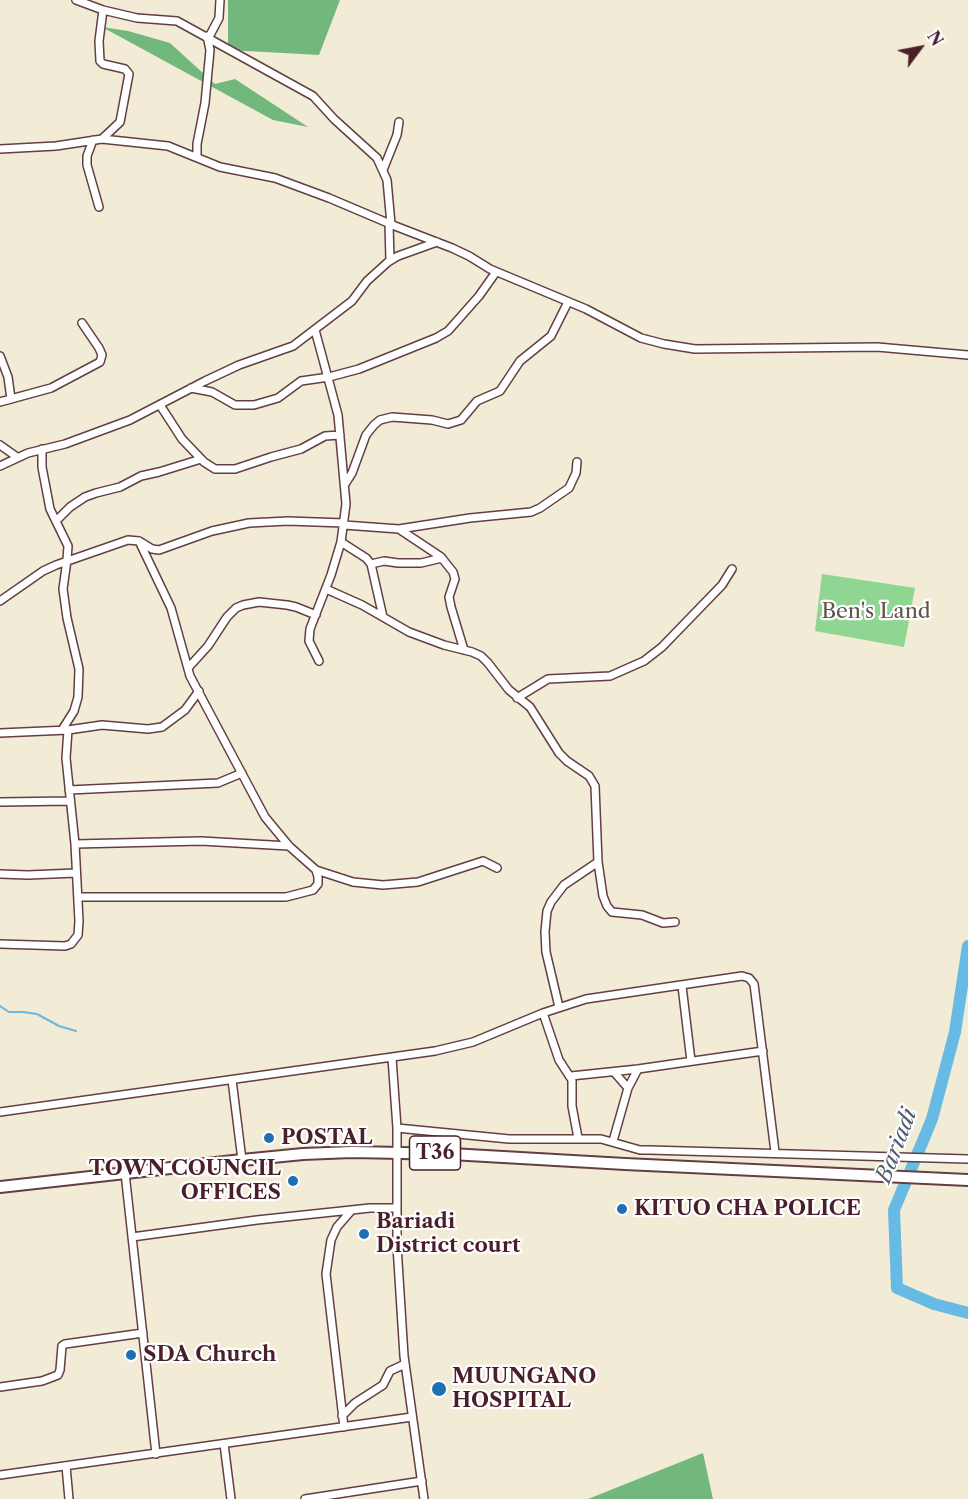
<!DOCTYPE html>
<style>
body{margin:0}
#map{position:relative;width:968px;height:1499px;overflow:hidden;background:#f2ebd5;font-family:"Libre Caslon Text",serif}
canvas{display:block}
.north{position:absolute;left:890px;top:18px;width:60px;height:60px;-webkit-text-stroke:4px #fff;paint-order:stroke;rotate:58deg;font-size:16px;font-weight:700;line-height:24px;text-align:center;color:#4a1f2b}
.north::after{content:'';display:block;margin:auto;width:21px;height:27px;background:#4a1f2b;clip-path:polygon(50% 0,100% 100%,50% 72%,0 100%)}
</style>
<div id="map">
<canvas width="968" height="1499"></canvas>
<div class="north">N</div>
</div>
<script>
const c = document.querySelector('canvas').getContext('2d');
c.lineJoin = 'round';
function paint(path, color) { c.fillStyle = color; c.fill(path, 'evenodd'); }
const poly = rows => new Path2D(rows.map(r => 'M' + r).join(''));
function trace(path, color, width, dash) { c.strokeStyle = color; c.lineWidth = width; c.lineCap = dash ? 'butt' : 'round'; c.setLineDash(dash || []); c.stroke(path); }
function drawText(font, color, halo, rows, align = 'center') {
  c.font = font + ' "Libre Caslon Text",serif'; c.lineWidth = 4.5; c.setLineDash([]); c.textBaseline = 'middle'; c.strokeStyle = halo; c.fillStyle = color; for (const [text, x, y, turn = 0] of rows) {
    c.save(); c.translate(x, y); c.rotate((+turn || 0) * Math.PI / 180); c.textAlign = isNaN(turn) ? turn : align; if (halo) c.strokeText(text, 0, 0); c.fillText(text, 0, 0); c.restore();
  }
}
paint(poly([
 [822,574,915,588,904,647,815,631]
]), '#8ed691');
paint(poly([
 [228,0,340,0,319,55,228,50],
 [102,27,128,31,170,43,215,84,235,79,308,127,273,120],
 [703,1453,713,1499,588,1499]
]), '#72b77b');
trace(poly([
 [0,1006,9,1012,23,1012,37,1014,59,1026,76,1031]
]), '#67bae3', 2);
trace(poly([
 [968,946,955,1032,932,1119,894,1210,897,1288,934,1304,968,1313]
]), '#67bae3', 12);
const minor = poly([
 [76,0,103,10,137,18,177,21,313,96,334,119,377,158,387,180,391,224],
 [209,37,219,18,220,0],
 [102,139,120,122,129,74,125,69,103,64,100,61,99,41,103,10],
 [93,140,87,156,87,165,99,207],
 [0,149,56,146,102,139,168,146,220,167,275,178,329,198,395,226,452,248,469,256,490,269,586,309,641,338,664,344,695,349,877,347,968,355],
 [197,157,197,144,205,103,210,50,207,36],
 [383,170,397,135,399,122],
 [389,224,390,260],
 [315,330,338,415,346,504,341,542,331,575,310,629,309,641,319,661],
 [0,356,8,377,11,399],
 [191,388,212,392,235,405,254,405,278,398,301,381,329,377,359,369,436,338,448,331,479,296,496,272],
 [0,402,51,388,100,362,102,355,99,348,82,323],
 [160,405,182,439,204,462,215,469,235,469,271,457,301,449,325,436,340,435],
 [0,445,17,457],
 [42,449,42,467,50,509,68,546,67,560,63,589,67,618,79,669,78,697,74,711,62,730],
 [0,466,28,453,65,444,130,420,205,381,239,365,293,346,352,301,367,281,388,262,398,256,437,242],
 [345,484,352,473,366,435,374,425,380,420,392,417,432,420,448,424,461,420,477,401,500,391,520,361,551,336,568,302],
 [56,521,70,507,85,497,96,493,120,487,141,476,159,472,201,459],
 [344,525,399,529,441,557,453,572,455,579,449,597,451,607,464,650],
 [399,529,470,518,531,512,540,508,569,488,576,473,577,462],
 [341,542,366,558,371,564,383,617],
 [371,564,384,561,398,563,421,563,442,558],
 [326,589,362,605,409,632,444,645,472,652,481,656,488,663,509,690,530,707,559,753,567,761,589,776,595,786,598,862,603,896,607,906,612,912,642,915,663,923,675,922],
 [0,601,43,571,56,565,128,540,139,541,152,549,159,550,212,531,249,523,288,521,344,523],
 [188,668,208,646,227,617,236,608,243,605,259,602,287,605,296,607,316,615],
 [517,698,548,679,610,676,644,661,662,647,722,585,732,569],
 [0,733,68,730,102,725,148,729,162,727,185,710,199,691],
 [69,790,218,783,242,773],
 [0,802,70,801],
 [75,844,201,841,289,846],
 [316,870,353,882,383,885,418,882,483,861,497,868],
 [0,874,28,875,76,873],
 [78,897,286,897,313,890,318,884,318,877,316,870,289,846,265,817,190,676,171,608,139,541],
 [0,944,65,946,71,944,78,935,79,921,75,844,66,758,68,730],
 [682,986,691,1061],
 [559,1007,546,952,545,932,547,911,551,902,564,885,598,862],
 [543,1013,559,1060,572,1080,572,1106,578,1138],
 [392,1058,397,1128,397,1246,404,1356,424,1499],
 [614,1072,628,1088],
 [571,1076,638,1069,763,1051],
 [232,1080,242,1160],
 [0,1112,435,1051,473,1042,543,1013,586,999,742,976,749,978,754,984,775,1152],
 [397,1128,509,1139,601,1139,640,1150,649,1150,968,1159],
 [613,1141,628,1088,638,1069],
 [125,1173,156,1454],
 [132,1237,257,1220,370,1208,397,1208],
 [0,1387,42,1381,58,1375,60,1370,62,1346,65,1344,143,1333],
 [342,1416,355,1403,383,1385,390,1371,405,1364],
 [344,1427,326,1274,331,1240,337,1227,351,1211],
 [224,1444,231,1499],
 [66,1466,69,1499],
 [0,1475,412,1417],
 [305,1499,422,1481]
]);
const highway = poly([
 [0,1187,242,1160,303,1154,352,1152,451,1154,625,1164,968,1180]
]);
trace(minor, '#633e44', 10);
trace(highway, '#633e44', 14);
trace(minor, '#fff', 7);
trace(highway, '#fff', 10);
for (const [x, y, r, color] of [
 [269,1138,6,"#1f6fb2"],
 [293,1181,6,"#1f6fb2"],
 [622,1209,6,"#1f6fb2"],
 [364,1234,6,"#1f6fb2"],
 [131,1355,6,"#1f6fb2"],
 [439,1389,8,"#1f6fb2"]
]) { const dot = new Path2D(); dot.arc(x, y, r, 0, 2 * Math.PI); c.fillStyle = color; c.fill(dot); trace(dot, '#fff', 2); }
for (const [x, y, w] of [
 [435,1153,51]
]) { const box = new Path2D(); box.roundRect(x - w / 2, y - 17, w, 34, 4.5); c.fillStyle = '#fff'; c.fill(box); trace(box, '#4a1f2b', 1.5); }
drawText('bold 20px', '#4a1f2b', null, [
 ["T36",435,1153]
]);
drawText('21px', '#5e564a', '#fff', [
 ["Ben's Land",876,612]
]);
drawText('bold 21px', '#4a1f2b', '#fff', [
 ["POSTAL",281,1138],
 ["TOWN COUNCIL",281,1169,"right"],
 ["OFFICES",281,1193,"right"],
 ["KITUO CHA POLICE",634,1209],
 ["Bariadi",376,1222],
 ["District court",376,1246],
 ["SDA Church",143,1355],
 ["MUUNGANO",452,1377],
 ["HOSPITAL",452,1401]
], 'left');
drawText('italic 22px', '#565d75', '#fff', [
 ["Bariadi",897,1146,-69]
]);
</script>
